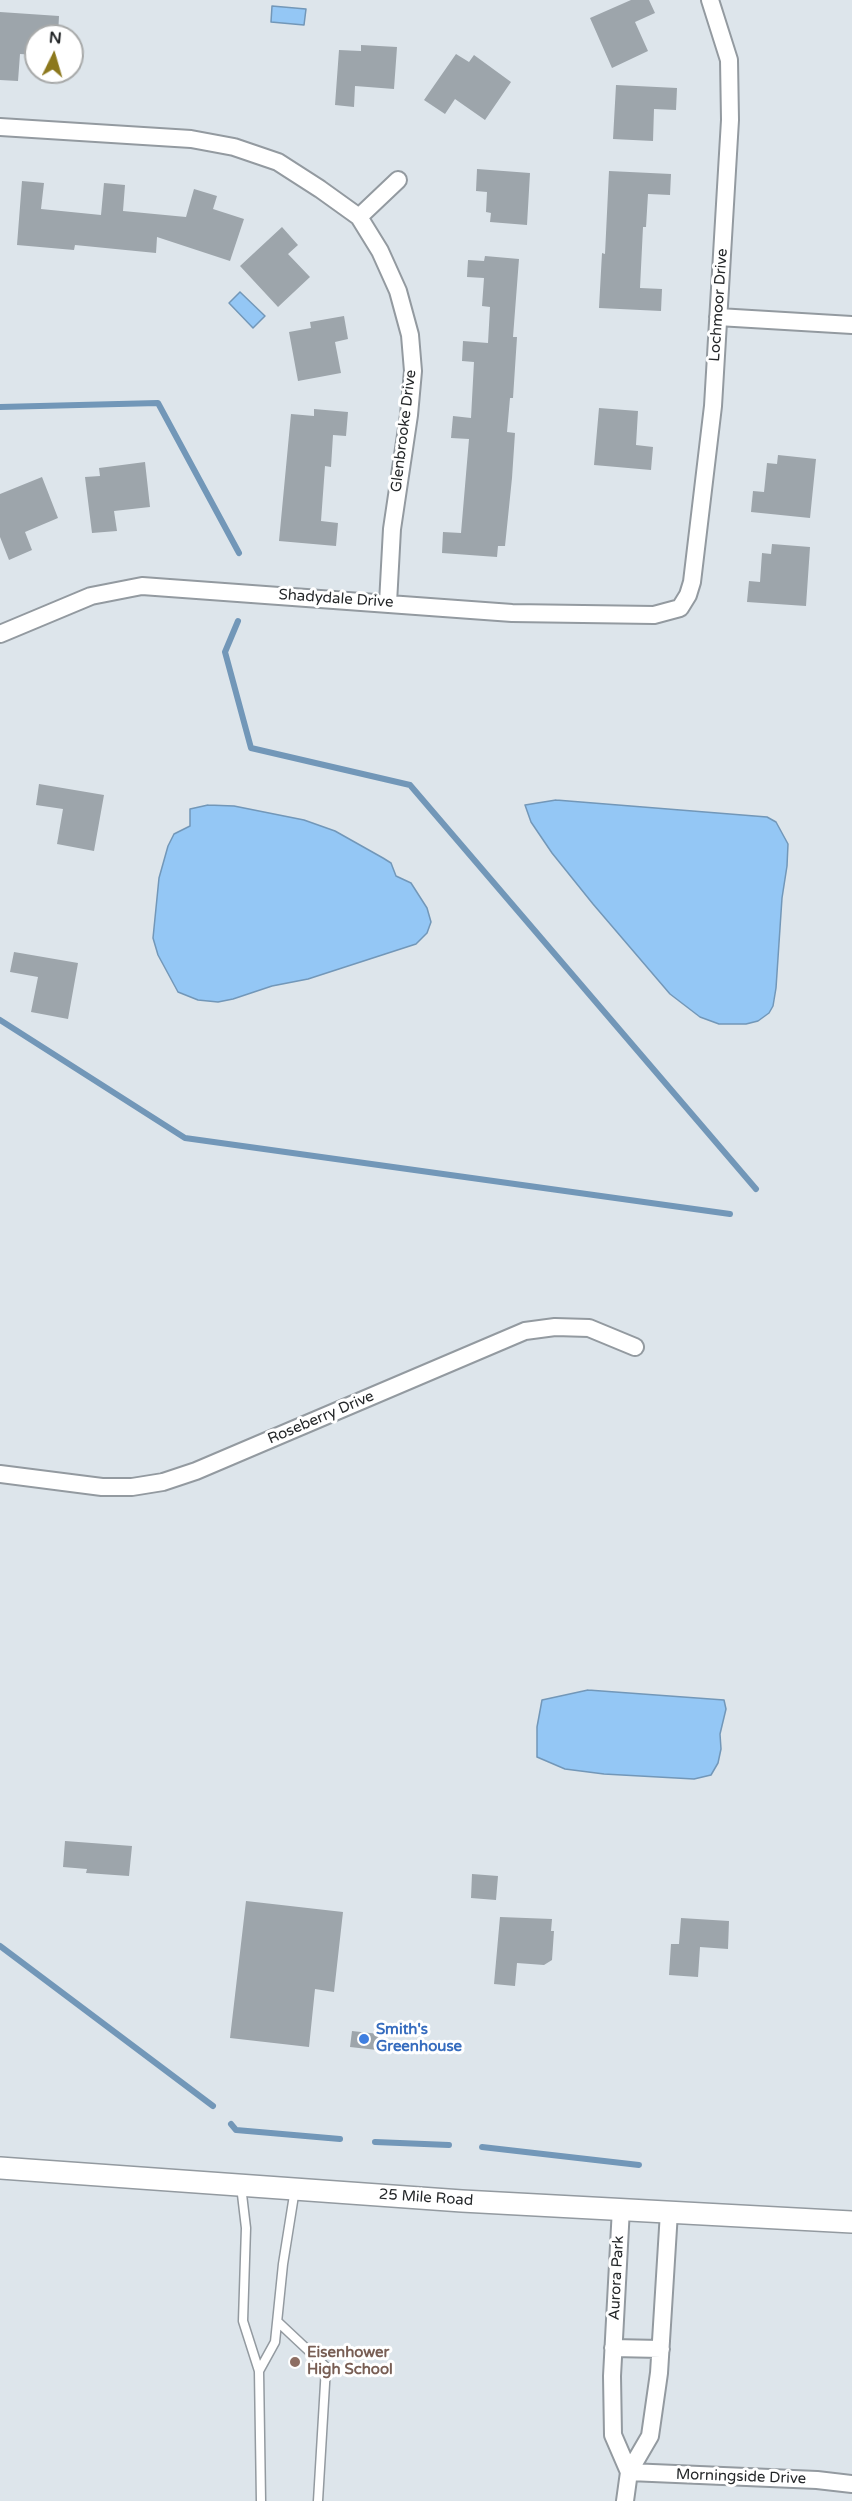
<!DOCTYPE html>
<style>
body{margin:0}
#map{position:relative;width:852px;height:2501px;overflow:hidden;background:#dde5eb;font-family:"Varela Round",sans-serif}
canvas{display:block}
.north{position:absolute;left:24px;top:24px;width:60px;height:60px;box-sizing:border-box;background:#fff;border:2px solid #a7a9a9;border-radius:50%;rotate:5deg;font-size:16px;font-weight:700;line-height:24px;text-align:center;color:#242729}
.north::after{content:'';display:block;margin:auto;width:21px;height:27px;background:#8c781d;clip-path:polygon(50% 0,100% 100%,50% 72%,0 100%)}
</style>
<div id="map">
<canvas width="852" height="2501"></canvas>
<div class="north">N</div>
</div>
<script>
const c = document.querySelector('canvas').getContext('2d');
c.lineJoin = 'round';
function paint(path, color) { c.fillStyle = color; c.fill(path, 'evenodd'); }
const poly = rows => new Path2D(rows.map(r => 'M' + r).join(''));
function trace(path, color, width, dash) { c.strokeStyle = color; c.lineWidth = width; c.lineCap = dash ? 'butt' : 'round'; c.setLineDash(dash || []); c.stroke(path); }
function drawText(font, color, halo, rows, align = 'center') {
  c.font = font + ' "Varela Round",sans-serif'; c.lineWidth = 6; c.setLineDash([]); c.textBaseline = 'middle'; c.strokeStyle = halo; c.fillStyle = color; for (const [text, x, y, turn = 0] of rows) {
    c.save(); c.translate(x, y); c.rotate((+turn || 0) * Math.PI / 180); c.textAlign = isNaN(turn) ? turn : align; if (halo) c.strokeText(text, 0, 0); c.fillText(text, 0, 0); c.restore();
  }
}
const water = poly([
 [272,6,306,9,304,25,271,22,272,6],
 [240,292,265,316,253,328,229,303,240,292],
 [556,800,767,817,776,822,788,844,787,866,782,898,776,988,773,1006,769,1013,758,1021,746,1024,719,1024,700,1017,670,994,593,904,552,853,531,822,525,805,556,800],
 [208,805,234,806,304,820,335,831,383,858,391,863,396,876,411,883,427,908,431,922,427,933,416,944,308,979,272,986,233,999,218,1002,198,1000,178,992,158,955,153,938,159,878,168,846,174,834,190,826,190,809,208,805],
 [588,1690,724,1700,726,1709,720,1734,721,1749,718,1763,711,1775,694,1779,604,1774,565,1769,537,1757,537,1727,542,1700,588,1690]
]);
paint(water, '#94c7f5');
trace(water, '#7297b8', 1.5);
trace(poly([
 [0,407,158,403,239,553],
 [238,621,225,652,251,748,410,785,756,1189],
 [0,1020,185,1138,730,1214],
 [0,1946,213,2106],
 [231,2124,236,2130,340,2139],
 [375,2142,449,2145],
 [482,2147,639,2165]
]), '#7297b8', 6);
paint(poly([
 [631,0,649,0,655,13,635,22,648,51,612,68,590,18],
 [0,12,59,16,58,36,36,36,36,55,20,54,18,81,0,80],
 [361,45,397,47,394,89,355,86,354,107,335,105,339,50,361,51],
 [456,54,469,62,474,55,511,82,485,120,455,99,445,114,424,100],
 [616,85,677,88,676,110,654,109,653,141,613,139],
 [477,169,530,173,527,225,490,222,491,213,486,212,487,192,476,191],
 [609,171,671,174,670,195,648,194,646,227,643,227,640,288,662,289,661,311,599,308,602,253,605,254],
 [22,181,44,183,41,209,101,215,104,183,125,185,123,211,186,217,194,189,217,196,213,209,244,219,230,261,157,237,156,253,75,245,74,250,17,245],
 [282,227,298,245,288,254,310,277,278,307,240,266],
 [485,256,519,259,513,337,517,337,513,398,510,398,507,432,515,433,512,478,505,546,498,546,497,557,442,553,443,532,461,533,469,439,451,438,453,416,471,418,474,362,462,361,463,341,488,343,490,307,482,306,484,278,467,277,468,260,484,261],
 [344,316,348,339,335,342,341,373,298,381,289,332,311,328,310,322],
 [599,408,638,411,636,445,653,447,651,470,594,465],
 [314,409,348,412,346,436,333,435,331,467,325,466,321,521,338,523,336,546,279,541,291,414,314,416],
 [778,455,816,459,810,518,751,512,753,491,764,492,767,463,777,464],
 [145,462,150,507,114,511,117,531,92,533,85,477,100,476,99,468],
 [42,477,58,518,25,532,32,550,9,560,0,537,0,494],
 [772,544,810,547,806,606,747,602,749,581,760,582,762,553,771,554],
 [39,784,104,795,94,851,57,844,63,809,36,805],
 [14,952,78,963,68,1019,31,1012,38,977,10,972],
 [65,1841,132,1846,129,1876,86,1873,87,1869,63,1867],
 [472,1874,498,1876,496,1900,471,1898],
 [246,1901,343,1912,334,1992,315,1989,309,2047,230,2038],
 [500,1917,552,1919,551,1931,554,1931,552,1960,544,1965,517,1963,515,1986,494,1984],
 [681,1918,729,1921,728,1949,700,1947,698,1977,669,1975,671,1944,679,1944],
 [352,2031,379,2034,377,2050,350,2047]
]), '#9da5ab');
const service = poly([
 [241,2186,246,2228,243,2321,259,2371,261,2501],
 [278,2322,326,2367,318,2501],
 [259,2371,275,2342,283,2264,295,2189]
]);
const minor = poly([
 [0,127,191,139,234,147,278,162,320,189,359,217,380,251,398,291,410,335,413,371,409,415,392,529,388,603],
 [359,217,398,180],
 [718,317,852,325],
 [0,634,91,596,142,586,512,613,654,615,680,608,688,595,692,582,713,406,730,120,729,60,710,0],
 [0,1474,102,1487,132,1487,163,1482,196,1471,525,1331,555,1327,589,1328,635,1347],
 [621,2208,612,2376,613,2435,629,2472],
 [613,2348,661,2349],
 [629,2472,817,2480,852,2484],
 [625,2501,629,2472,650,2436,659,2373,669,2212]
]);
const tertiary = poly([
 [0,2168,462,2201,852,2222]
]);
trace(service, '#939aa0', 11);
trace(minor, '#939aa0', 20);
trace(tertiary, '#939aa0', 24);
trace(service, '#fff', 8);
trace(minor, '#fff', 16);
trace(tertiary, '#fff', 21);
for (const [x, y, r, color] of [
 [364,2039,6,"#3f7fe0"],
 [295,2362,6,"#8d6e63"]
]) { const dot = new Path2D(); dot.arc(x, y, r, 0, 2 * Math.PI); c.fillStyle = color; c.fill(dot); trace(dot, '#fff', 2); }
drawText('15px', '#242729', '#fff', [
 ["Lochmoor Drive",719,305,-86],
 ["Glenbrooke Drive",404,431,-83],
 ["Shadydale Drive",336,599,4],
 ["Roseberry Drive",321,1418,-23],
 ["25 Mile Road",426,2198,4],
 ["Aurora Park",617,2278,-87],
 ["Morningside Drive",741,2477,2]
]);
drawText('bold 15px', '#366cbe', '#fff', [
 ["Smith's",376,2030],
 ["Greenhouse",376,2047]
], 'left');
drawText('bold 15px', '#785e54', '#fff', [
 ["Eisenhower",307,2353],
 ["High School",307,2370]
], 'left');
</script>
